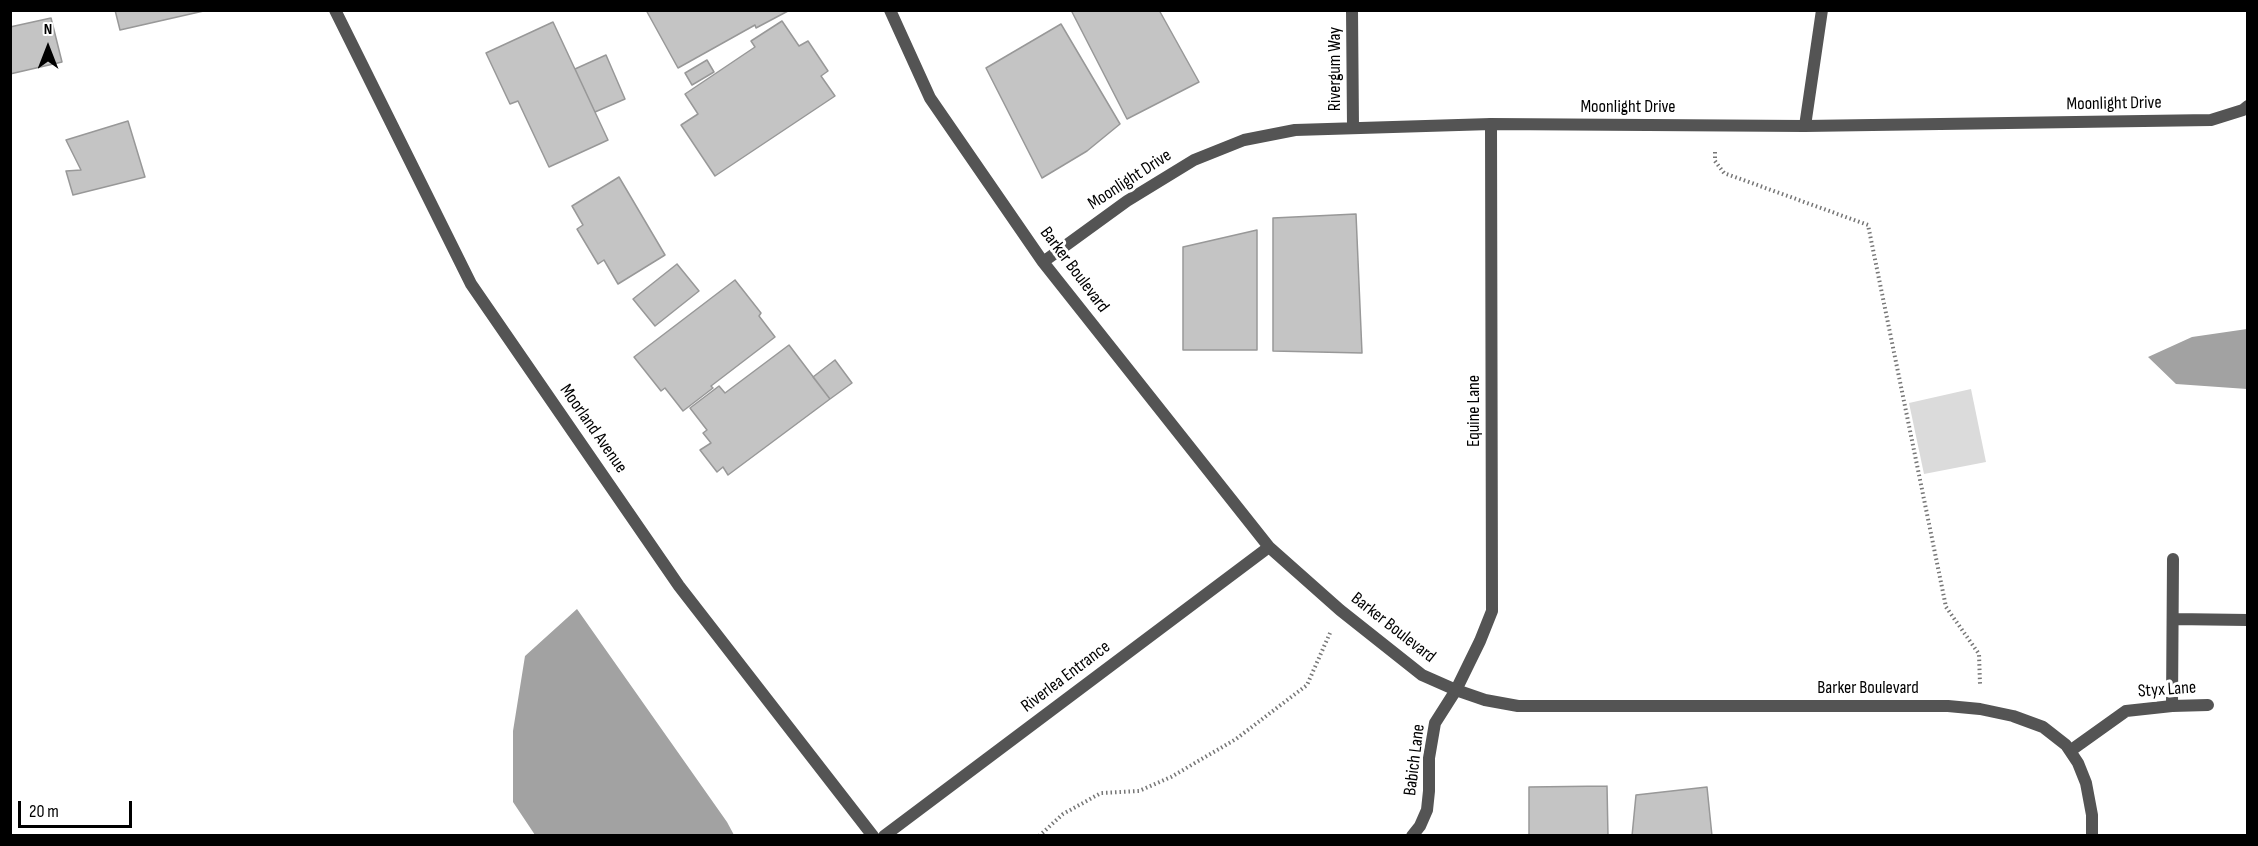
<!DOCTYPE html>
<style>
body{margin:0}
#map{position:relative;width:2258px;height:846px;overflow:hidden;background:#fff;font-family:"Sofia Sans Condensed",sans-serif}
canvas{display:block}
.frame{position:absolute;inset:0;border:12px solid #000;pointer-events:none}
.north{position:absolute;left:18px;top:18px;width:60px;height:60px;-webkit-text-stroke:4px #fff;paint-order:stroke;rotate:0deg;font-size:16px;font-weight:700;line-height:24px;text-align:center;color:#000}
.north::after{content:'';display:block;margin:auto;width:21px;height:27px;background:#000;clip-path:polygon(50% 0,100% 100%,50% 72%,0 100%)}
.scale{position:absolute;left:18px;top:801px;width:114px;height:27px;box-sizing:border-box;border:3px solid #000;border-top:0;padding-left:8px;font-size:18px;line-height:21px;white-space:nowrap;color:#000;-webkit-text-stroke:4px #fff;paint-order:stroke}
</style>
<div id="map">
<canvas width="2258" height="846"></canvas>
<div class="frame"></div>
<div class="north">N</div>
<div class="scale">20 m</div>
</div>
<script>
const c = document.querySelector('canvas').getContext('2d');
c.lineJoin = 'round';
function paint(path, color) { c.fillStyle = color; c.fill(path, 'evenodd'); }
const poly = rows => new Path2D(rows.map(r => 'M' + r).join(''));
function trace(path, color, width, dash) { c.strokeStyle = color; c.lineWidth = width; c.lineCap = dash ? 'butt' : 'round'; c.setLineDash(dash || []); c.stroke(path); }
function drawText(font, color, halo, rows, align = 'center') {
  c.font = font + ' "Sofia Sans Condensed",sans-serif'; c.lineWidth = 6; c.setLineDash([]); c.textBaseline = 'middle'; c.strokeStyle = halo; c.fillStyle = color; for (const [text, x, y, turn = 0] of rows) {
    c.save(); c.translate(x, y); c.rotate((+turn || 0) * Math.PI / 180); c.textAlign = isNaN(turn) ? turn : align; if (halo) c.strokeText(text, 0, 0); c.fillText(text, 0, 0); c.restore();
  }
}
paint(poly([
 [1971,389,1986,462,1924,474,1909,403]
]), '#dbdbdb');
paint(poly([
 [2247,329,2247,389,2176,384,2148,357,2192,337],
 [577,609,727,822,734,835,535,835,513,802,513,731,525,656]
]), '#a2a2a2');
const building = poly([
 [115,10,208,10,120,30,115,10],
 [646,10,788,10,788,11,756,28,755,25,678,68,646,10],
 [1071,10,1159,10,1199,82,1127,119,1071,10],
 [51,18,62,62,10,74,10,27,51,18],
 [782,21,799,46,808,41,828,71,821,76,835,96,715,176,681,125,698,114,685,94,755,47,751,41,782,21],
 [553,22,608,140,549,167,518,101,510,104,486,53,553,22],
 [1061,24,1120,124,1087,151,1042,178,986,68,1061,24],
 [606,55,625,99,595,112,575,69,606,55],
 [707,60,714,72,692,85,685,73,707,60],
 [128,121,145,177,73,195,66,171,81,170,66,140,128,121],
 [619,177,665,255,618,284,604,260,598,264,577,229,583,225,572,206,619,177],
 [1356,214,1362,353,1273,351,1273,218,1356,214],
 [1257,230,1257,350,1183,350,1183,247,1257,230],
 [677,264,699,291,655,326,633,299,677,264],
 [735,280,761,313,759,316,775,337,711,386,713,388,683,411,665,388,661,391,634,357,735,280],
 [789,345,830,399,728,475,723,467,717,472,700,450,711,443,703,433,707,430,690,408,719,386,725,393,789,345],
 [835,360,852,383,830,399,813,377,835,360],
 [1607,786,1608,836,1529,836,1529,787,1607,786],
 [1707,787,1712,836,1632,836,1636,795,1707,787]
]);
paint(building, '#c4c4c4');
trace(building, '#989898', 1.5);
trace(poly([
 [1715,152,1715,161,1724,173,1868,225,1946,607,1979,654,1980,684],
 [1039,836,1063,814,1101,793,1139,791,1171,777,1236,739,1307,685,1330,633]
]), '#767676', 4, [1.5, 3]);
trace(poly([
 [2173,619,2248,620],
 [2172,706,2173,559],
 [1412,836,1420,826,1427,810,1429,791,1429,758,1435,723,1456,690,1480,641,1492,611,1491,124]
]), '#545454', 12);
trace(poly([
 [335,10,471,284,679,586,873,836],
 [890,10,930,98,1043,262,1269,547,1340,610,1422,675,1456,690,1485,700,1518,706,1948,706,1980,709,2013,716,2043,727,2066,745,2078,763,2086,783,2092,815,2092,836],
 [1352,10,1353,127],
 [1805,126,1822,10],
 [1043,262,1127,201,1194,160,1244,140,1295,130,1491,124,1805,126,2211,120,2243,110,2248,106],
 [2070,751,2126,711,2172,706,2208,705],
 [884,836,1269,547]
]), '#545454', 12);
drawText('18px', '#000', '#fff', [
 ["Rivergum Way",1335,69,-90],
 ["Moonlight Drive",2114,104,-1],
 ["Moonlight Drive",1628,107],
 ["Moonlight Drive",1130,180,-33],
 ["Barker Boulevard",1074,270,53],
 ["Equine Lane",1474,411,-90],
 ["Moorland Avenue",593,429,55],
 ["Barker Boulevard",1393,628,38],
 ["Riverlea Entrance",1066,677,-37],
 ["Barker Boulevard",1868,688],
 ["Styx Lane",2167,690,-4],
 ["Babich Lane",1415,760,-83]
]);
</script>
